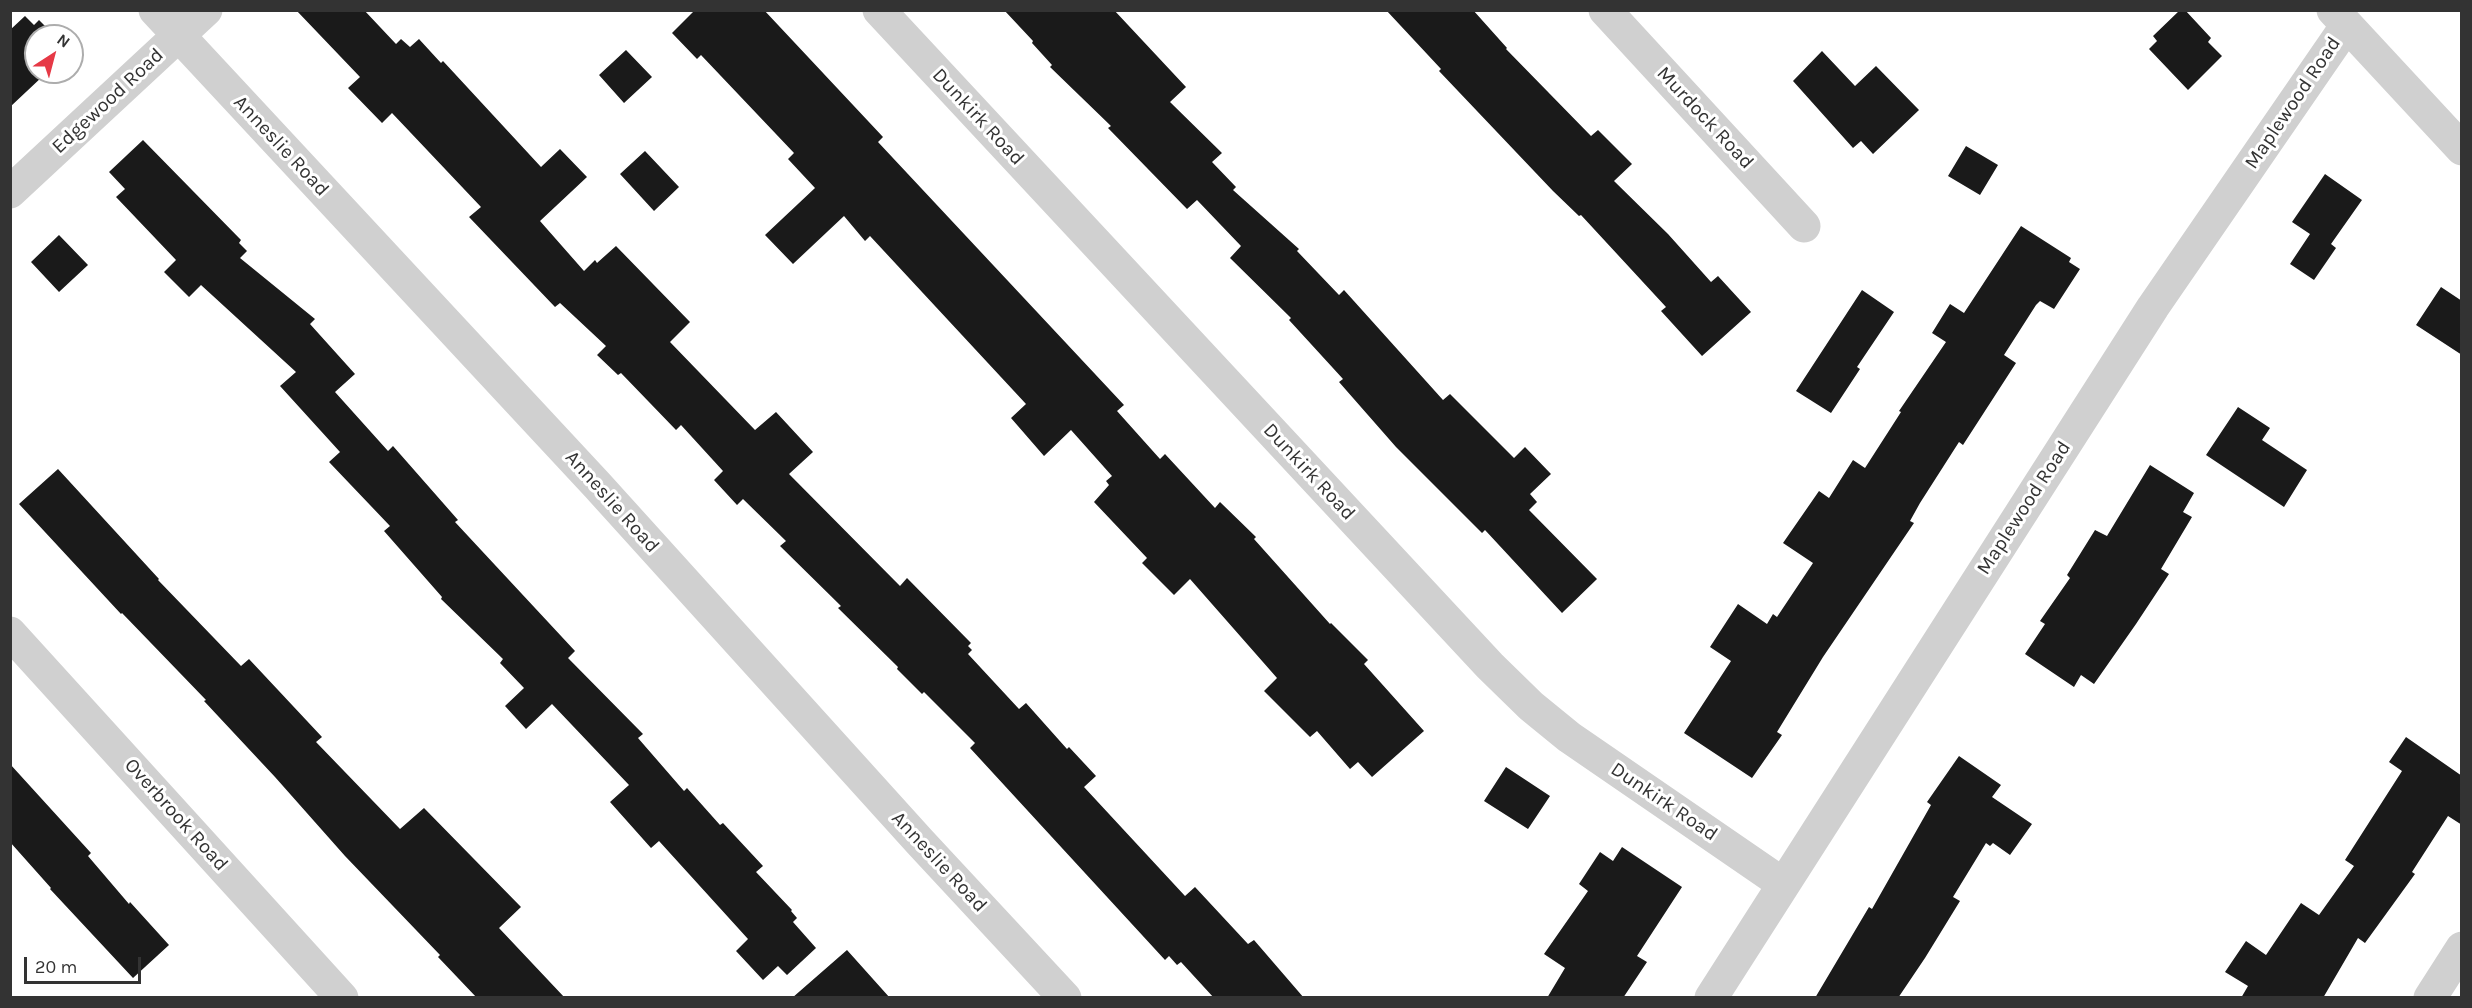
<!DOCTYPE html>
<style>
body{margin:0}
#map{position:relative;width:2472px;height:1008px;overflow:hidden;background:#fff;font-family:Karla,sans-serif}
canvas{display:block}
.frame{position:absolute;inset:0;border:12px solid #333;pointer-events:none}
.north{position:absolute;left:24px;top:24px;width:60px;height:60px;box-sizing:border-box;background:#fff;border:2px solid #adadad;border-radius:50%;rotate:36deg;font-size:16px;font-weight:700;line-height:24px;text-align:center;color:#333}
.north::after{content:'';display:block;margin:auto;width:21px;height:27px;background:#e63946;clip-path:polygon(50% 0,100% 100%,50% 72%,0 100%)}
.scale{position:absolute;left:24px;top:957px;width:117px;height:27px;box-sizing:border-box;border:3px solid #333;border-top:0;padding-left:8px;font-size:18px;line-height:21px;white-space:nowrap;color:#333;-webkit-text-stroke:4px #fff;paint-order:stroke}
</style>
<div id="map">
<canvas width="2472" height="1008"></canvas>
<div class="frame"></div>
<div class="north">N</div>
<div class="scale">20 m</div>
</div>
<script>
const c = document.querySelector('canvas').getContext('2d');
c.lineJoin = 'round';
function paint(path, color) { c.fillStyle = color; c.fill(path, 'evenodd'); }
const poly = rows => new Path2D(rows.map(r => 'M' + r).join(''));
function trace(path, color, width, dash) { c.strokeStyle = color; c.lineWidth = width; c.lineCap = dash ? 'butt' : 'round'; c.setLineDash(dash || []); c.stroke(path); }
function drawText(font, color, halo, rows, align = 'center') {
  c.font = font + ' Karla,sans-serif'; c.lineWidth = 6; c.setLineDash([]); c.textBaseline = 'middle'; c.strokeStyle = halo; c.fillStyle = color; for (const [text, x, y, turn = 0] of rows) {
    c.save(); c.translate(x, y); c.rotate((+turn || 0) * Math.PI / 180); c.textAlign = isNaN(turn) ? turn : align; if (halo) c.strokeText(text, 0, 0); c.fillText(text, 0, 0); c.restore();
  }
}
paint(poly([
 [296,10,364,10,396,44,401,39,410,47,419,39,441,63,443,61,541,167,560,149,587,177,540,221,584,271,595,260,597,263,616,246,690,322,670,342,755,430,776,412,813,452,789,474,900,586,907,578,971,643,968,646,972,650,968,654,1019,709,1026,703,1067,749,1069,747,1096,776,1084,787,1185,896,1195,887,1248,944,1254,940,1304,998,1214,998,1181,962,1177,965,1169,956,1165,960,970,748,975,743,924,692,922,694,897,669,898,667,838,608,841,606,780,546,786,541,743,499,737,505,714,480,723,471,681,425,676,430,621,373,618,375,597,355,606,346,560,303,555,307,469,217,481,207,392,113,382,123,348,88,360,77],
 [695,10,764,10,883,137,878,142,1124,405,1117,411,1160,459,1165,454,1215,508,1220,502,1256,537,1254,539,1330,624,1331,623,1368,660,1364,664,1424,731,1372,777,1358,762,1350,769,1317,731,1310,737,1264,691,1277,678,1190,579,1174,595,1142,563,1147,558,1094,502,1109,485,1106,481,1112,476,1071,430,1044,456,1011,418,1026,404,870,236,865,241,844,216,793,264,765,235,815,188,788,159,794,153,701,55,697,59,672,33],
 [1004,10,1114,10,1186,87,1170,102,1222,153,1212,162,1236,187,1233,190,1299,249,1297,251,1339,295,1344,290,1443,400,1450,394,1514,458,1525,447,1551,474,1530,494,1537,502,1529,510,1597,579,1562,613,1485,530,1482,533,1396,447,1339,382,1343,379,1289,320,1291,318,1230,258,1241,246,1197,200,1187,209,1108,128,1111,126,1050,67,1052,65,1032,43,1033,41],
 [1386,10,1473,10,1507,48,1506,49,1591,136,1598,130,1632,164,1614,181,1668,234,1711,282,1718,276,1751,312,1702,356,1661,311,1666,307,1581,215,1579,216,1553,191,1439,71,1441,69],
 [2180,10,2185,10,2211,38,2208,42,2222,56,2188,90,2149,49,2157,41,2153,36],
 [25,16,34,25,39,20,55,36,36,36,36,72,62,72,50,83,43,76,10,107,10,30],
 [626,50,652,77,624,103,599,75],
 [1822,51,1855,86,1876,66,1919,110,1873,154,1861,141,1853,148,1793,81],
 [143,140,241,240,239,243,247,251,240,258,315,319,310,324,355,374,335,392,388,451,393,446,458,520,455,522,575,651,568,658,643,734,638,738,684,791,687,788,720,825,723,823,763,866,756,872,792,910,791,911,797,918,793,922,816,948,787,975,778,966,763,980,736,951,748,939,659,841,651,848,610,802,629,785,552,704,526,729,505,706,524,688,500,663,503,659,441,599,442,597,384,531,390,526,329,462,340,452,280,386,296,372,201,285,189,297,164,272,176,260,116,197,125,189,109,172],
 [1966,146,1998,165,1980,195,1948,176],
 [645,151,679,187,654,211,620,174],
 [2325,174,2362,200,2331,244,2336,248,2314,280,2290,264,2310,234,2292,222],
 [2021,226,2071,258,2069,262,2080,269,2054,309,2040,301,2036,305,2004,355,2016,363,1963,445,1959,442,1920,503,1910,521,1914,523,1823,657,1777,732,1782,735,1752,778,1684,733,1731,661,1710,647,1738,604,1767,624,1773,614,1777,617,1813,563,1783,543,1819,491,1829,498,1853,460,1865,468,1901,412,1899,411,1946,342,1932,333,1950,304,1964,313],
 [59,235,88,265,59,292,31,262],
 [2441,287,2462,301,2462,355,2416,325],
 [1862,290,1894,312,1857,367,1860,369,1831,413,1796,391],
 [2238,407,2270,428,2262,440,2307,470,2284,507,2206,455],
 [2150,465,2194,493,2183,512,2192,517,2161,569,2169,574,2136,624,2094,684,2081,675,2074,687,2025,654,2045,624,2040,621,2070,578,2067,575,2095,530,2107,536],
 [58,469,159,579,158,580,241,666,249,659,322,737,316,742,400,829,424,808,521,907,499,928,565,998,477,998,438,957,440,955,345,856,275,777,204,701,206,700,122,613,121,614,19,504],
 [2406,737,2462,776,2462,825,2448,816,2412,872,2415,874,2365,943,2358,938,2323,998,2241,998,2248,986,2225,972,2246,941,2266,955,2301,903,2319,915,2354,866,2345,860,2402,771,2389,762],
 [1959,756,2001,785,1992,797,2032,824,2010,855,1993,843,1990,846,1986,843,1953,897,1960,901,1925,958,1898,998,1815,998,1869,907,1872,909,1931,805,1927,802],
 [10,764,91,853,88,856,129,904,130,902,169,945,133,978,50,889,51,888,10,842],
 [1506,767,1550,796,1528,829,1484,801],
 [1622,847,1682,887,1637,956,1647,962,1623,998,1547,998,1565,968,1544,954,1588,891,1579,884,1600,852,1613,861],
 [847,950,890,998,792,998]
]), '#1a1a1a');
trace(poly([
 [155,10,597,485,920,842,1065,998],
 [879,10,1490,666,1531,706,1569,737,1783,884],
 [1605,10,1804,226],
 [2333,10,2462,149],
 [10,192,206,10],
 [10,633,342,998],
 [1711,998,2153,307,2347,25],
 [2430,998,2462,948]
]), '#d0d0d0', 33);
drawText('20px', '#333', '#fff', [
 ["Edgewood Road",108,101,-43],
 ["Maplewood Road",2293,103,-56],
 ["Dunkirk Road",978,117,47],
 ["Murdock Road",1705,118,47],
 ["Anneslie Road",281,146,47],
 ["Dunkirk Road",1309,472,47],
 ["Anneslie Road",612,502,48],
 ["Maplewood Road",2024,508,-57],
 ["Dunkirk Road",1664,802,34],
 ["Overbrook Road",176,815,48],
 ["Anneslie Road",939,862,47]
]);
</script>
